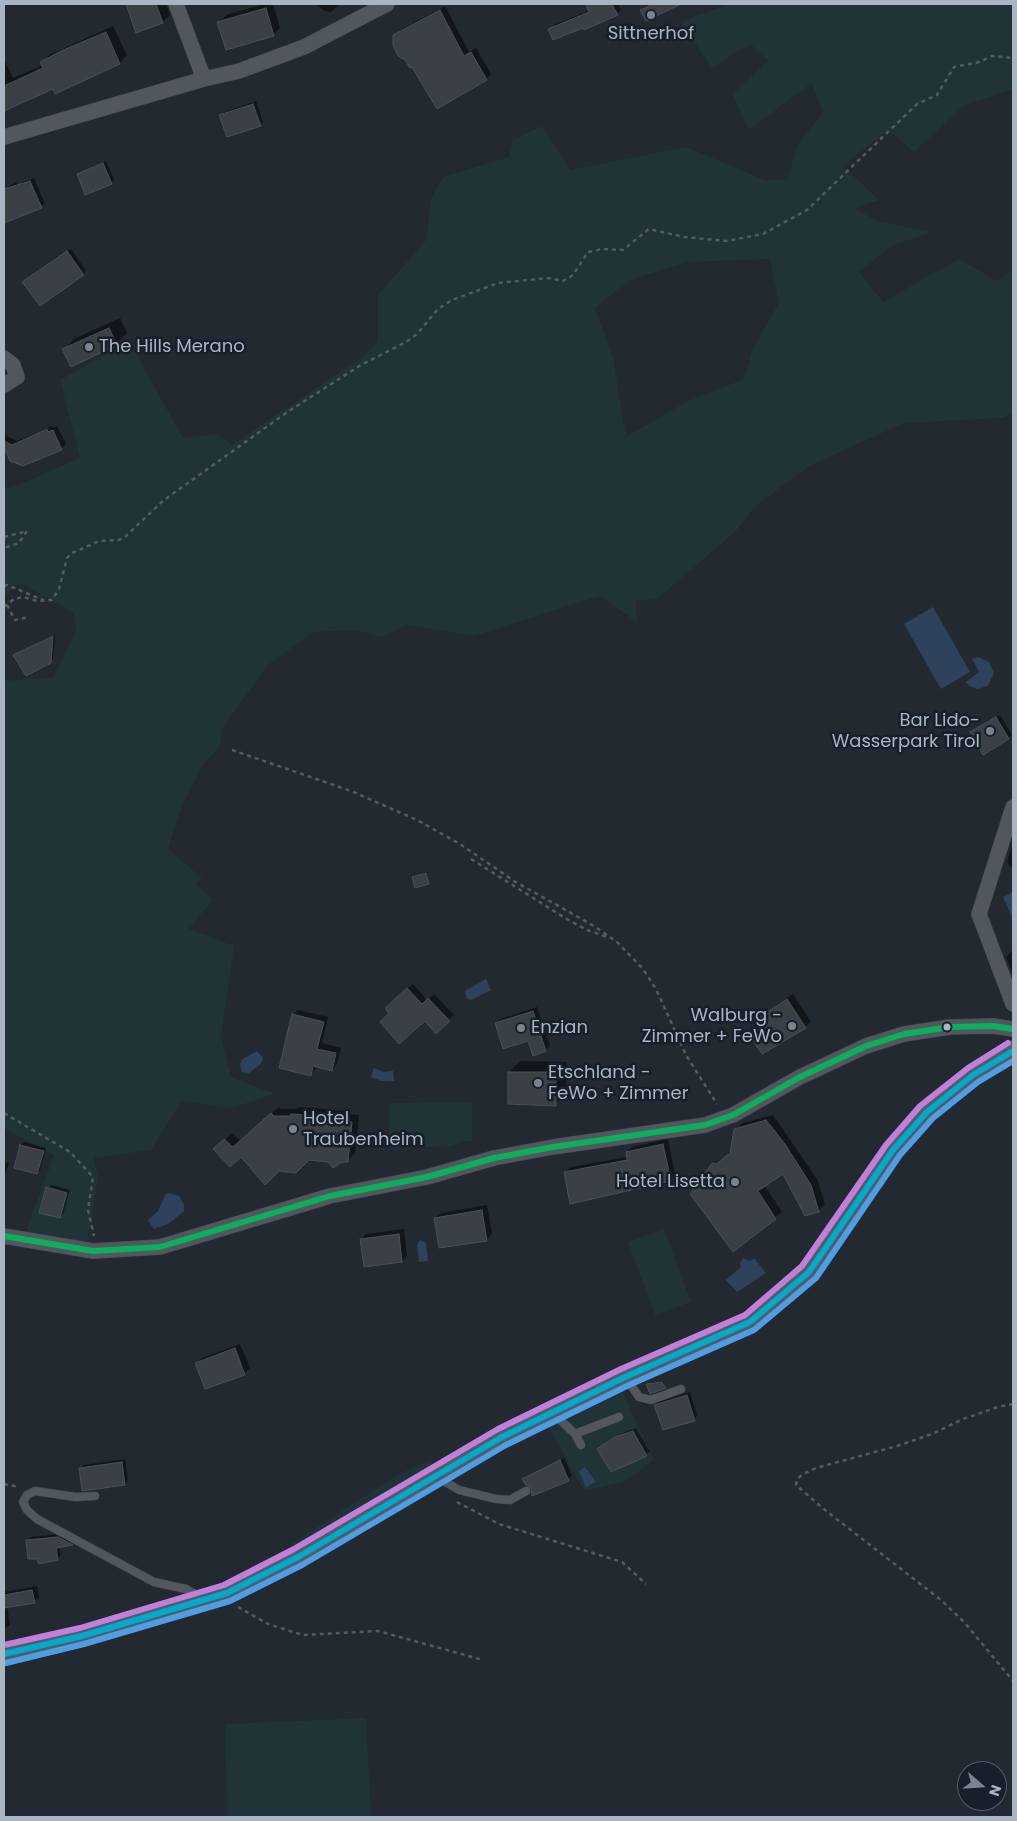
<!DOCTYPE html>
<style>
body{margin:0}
#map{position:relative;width:1017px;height:1821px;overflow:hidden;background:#232930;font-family:Poppins,sans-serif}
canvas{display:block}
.frame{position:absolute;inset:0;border:5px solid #aab5c4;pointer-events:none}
.north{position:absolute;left:957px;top:1761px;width:50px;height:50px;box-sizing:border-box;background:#161f2a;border:1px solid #515b68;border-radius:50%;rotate:109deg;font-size:14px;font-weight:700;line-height:20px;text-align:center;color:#aab5c4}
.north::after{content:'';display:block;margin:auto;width:18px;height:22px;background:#7b8490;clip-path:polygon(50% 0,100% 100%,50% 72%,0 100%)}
</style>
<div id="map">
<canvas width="1017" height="1821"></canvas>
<div class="frame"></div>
<div class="north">N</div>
</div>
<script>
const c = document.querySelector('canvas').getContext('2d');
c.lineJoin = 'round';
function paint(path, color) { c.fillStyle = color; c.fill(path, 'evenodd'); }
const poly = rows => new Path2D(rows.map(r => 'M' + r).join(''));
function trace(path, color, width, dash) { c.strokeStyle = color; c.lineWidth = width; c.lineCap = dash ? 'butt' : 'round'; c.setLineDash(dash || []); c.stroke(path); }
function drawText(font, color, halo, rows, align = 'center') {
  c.font = font + ' Poppins,sans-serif'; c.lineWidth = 5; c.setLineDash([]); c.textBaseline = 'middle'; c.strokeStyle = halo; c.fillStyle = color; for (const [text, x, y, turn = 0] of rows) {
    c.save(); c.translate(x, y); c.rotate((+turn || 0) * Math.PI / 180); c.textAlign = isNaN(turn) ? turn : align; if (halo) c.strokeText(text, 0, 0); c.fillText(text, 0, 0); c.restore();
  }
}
paint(poly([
 [729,4,1013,4,1013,89,964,106,914,152,888,130,843,166,879,200,854,208,877,221,932,232,891,246,859,272,883,302,959,259,997,281,1013,270,1013,414,1002,418,904,423,809,466,754,507,737,530,657,599,636,601,637,622,599,596,474,636,406,625,381,637,356,630,314,632,268,665,222,729,220,746,202,766,181,808,168,849,202,878,196,885,213,899,189,929,234,946,221,1036,231,1077,275,1094,232,1108,182,1101,151,1150,94,1158,98,1178,88,1237,89,1243,25,1234,54,1155,4,1128,4,681,54,677,76,630,73,612,20,583,4,596,4,487,11,488,80,458,60,380,129,341,183,438,217,434,232,445,364,356,378,341,378,295,426,240,431,199,443,177,509,157,513,140,542,126,571,170,686,147,765,180,788,179,797,145,823,113,812,83,749,130,732,94,768,61,750,44,712,68,680,22],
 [770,259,779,303,753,348,744,379,686,402,626,437,613,357,595,308,630,280,687,262],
 [472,1102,472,1141,460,1141,453,1146,389,1149,389,1103],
 [664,1229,691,1302,655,1315,628,1242],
 [621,1388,654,1460,624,1482,584,1491,546,1422],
 [431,1460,434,1468,298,1557,291,1544,397,1475],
 [366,1718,371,1817,227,1817,225,1724]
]), '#203336');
paint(poly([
 [933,607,970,672,941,689,904,624],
 [978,657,989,662,994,673,988,686,978,689,969,686,966,682,979,672,972,659],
 [1013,892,1013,919,1003,897],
 [486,979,491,990,471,1000,467,999,465,991],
 [257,1051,263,1058,261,1064,249,1073,242,1072,240,1064,243,1059],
 [374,1068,383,1072,393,1071,394,1081,382,1081,371,1077],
 [168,1193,179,1196,184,1205,184,1211,168,1224,154,1229,148,1220,158,1211,165,1195],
 [420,1240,426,1243,428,1261,419,1262,417,1245],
 [743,1258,750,1261,754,1258,766,1273,737,1292,726,1280,741,1267,740,1263],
 [585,1467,596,1482,586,1487,579,1471]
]), '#2e425b');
paint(poly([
 [127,4,166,4,170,15,163,22,137,31],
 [264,4,273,4,280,28,273,35,219,22,226,15],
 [315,4,340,4,331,12,325,11],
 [587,4,618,4,621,10,617,14,583,26,550,29,554,25,590,10],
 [648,4,676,4,641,10],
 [445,6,469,52,476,48,491,74,486,79,413,65,406,59,395,35,400,30],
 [113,26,127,55,120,63,55,92,53,88,4,110,4,59,13,78,43,65,42,63,49,55],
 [256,101,263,122,260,125,221,116,224,112],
 [106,161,114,179,111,183,78,174],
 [34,178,45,204,4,223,4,189,17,182,18,184],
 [71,249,86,271,83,274,27,279],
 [120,318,127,333,116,344,64,350,74,339],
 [52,426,53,428,57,426,66,444,61,449,4,452,4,429,7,436,17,441],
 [55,634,53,659,50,662,15,655],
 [1000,715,1012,735,1008,738,975,729],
 [1013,841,1013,870,1007,862],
 [427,872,428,883,413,877,415,876],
 [1013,950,1013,975,1006,957],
 [413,984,427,1000,434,994,454,1015,436,1032,425,1019,391,1013,391,1004],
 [793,994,811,1022,805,1027,751,1035,761,1027,757,1020,762,1015],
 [537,1007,550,1045,546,1050,534,1054,529,1039,496,1024,501,1019],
 [298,1010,328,1017,322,1043,341,1048,337,1064,332,1070,317,1066,311,1075,293,1015],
 [520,1061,567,1062,566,1093,555,1104,509,1072],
 [279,1107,281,1109,297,1109,299,1107,347,1111,347,1114,359,1115,355,1153,348,1160,309,1159,300,1169,291,1173,241,1155,215,1149,232,1133,241,1141],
 [773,1115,817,1179,825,1204,819,1210,806,1214,783,1172,764,1185,782,1212,733,1250,713,1164,732,1152,735,1130,742,1123],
 [668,1139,675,1174,670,1180,565,1172,571,1167,628,1157,627,1152,632,1147],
 [24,1142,46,1148,40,1170,37,1173,21,1145],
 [4,1162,9,1163,4,1178],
 [51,1185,70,1190,63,1214,59,1217,47,1188],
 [487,1205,492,1234,486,1240,435,1218,441,1213],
 [404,1229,407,1256,402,1261,361,1240,366,1234],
 [240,1344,250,1368,244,1374,197,1363,202,1358],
 [663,1381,666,1387,651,1393,649,1383],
 [690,1392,697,1416,694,1420,655,1405,658,1402],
 [636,1428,650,1452,612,1471,599,1449,620,1434],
 [564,1458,572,1476,533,1494,532,1487,523,1479],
 [125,1459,128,1481,124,1484,80,1468,84,1465],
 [62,1534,75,1541,59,1546,61,1555,57,1559,27,1540,31,1537],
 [37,1586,39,1597,34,1602,7,1606,10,1625,4,1629,4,1592]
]), '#0007');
const building = poly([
 [126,4,156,4,163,23,136,33,126,4],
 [586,4,612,4,618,15,584,30,583,28,553,40,548,29,589,12,586,4],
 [653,4,681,4,646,21,640,10,653,4],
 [266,8,274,36,226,50,217,22,266,8],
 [440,10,464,56,471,52,487,80,437,109,412,67,410,68,405,60,398,56,393,46,393,35,440,10],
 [106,32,120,64,55,94,53,89,4,111,4,86,43,68,40,62,63,50,106,32],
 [253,104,261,126,227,137,219,115,253,104],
 [103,163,112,184,85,195,77,174,103,163],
 [30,181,42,208,4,223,4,189,30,181],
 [67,251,84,275,40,306,22,282,67,251],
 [109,328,117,345,71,367,62,349,109,328],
 [47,429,48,432,53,430,62,450,23,466,10,461,4,447,4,441,12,445,47,429],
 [53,636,51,663,26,676,13,655,53,636],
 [996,717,1009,739,983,755,970,732,996,717],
 [426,873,429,884,415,888,412,877,426,873],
 [407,988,422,1004,428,998,450,1021,436,1034,425,1021,399,1044,380,1022,389,1013,385,1008,407,988],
 [787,999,806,1028,762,1054,749,1035,760,1028,755,1020,787,999],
 [533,1011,546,1051,533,1056,528,1041,503,1049,495,1023,533,1011],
 [292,1014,324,1022,317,1049,336,1053,332,1071,313,1066,311,1076,279,1068,292,1014],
 [508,1072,556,1072,556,1106,508,1104,508,1072],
 [271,1113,274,1116,290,1116,291,1114,341,1117,341,1121,352,1122,348,1162,342,1162,333,1168,328,1162,309,1160,296,1173,279,1171,265,1185,241,1157,230,1167,213,1149,224,1139,233,1147,271,1113],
 [766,1120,785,1144,811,1185,819,1212,805,1216,783,1174,758,1191,776,1219,733,1252,690,1194,712,1163,716,1164,730,1153,734,1129,766,1120],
 [663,1144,671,1181,570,1204,564,1172,627,1160,626,1152,663,1144],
 [20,1145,44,1151,37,1174,14,1168,20,1145],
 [46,1187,67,1193,60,1218,39,1213,46,1187],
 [482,1210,487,1241,439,1248,434,1218,482,1210],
 [399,1234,402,1262,364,1267,360,1239,399,1234],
 [235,1348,245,1375,205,1389,195,1363,235,1348],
 [662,1382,666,1388,650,1394,646,1384,662,1382],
 [687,1395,695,1421,663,1430,654,1405,687,1395],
 [633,1431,647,1456,611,1472,597,1449,615,1437,633,1431],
 [560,1460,569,1481,532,1496,531,1488,526,1485,522,1479,560,1460],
 [122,1462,125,1485,82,1491,79,1468,122,1462],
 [58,1537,73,1545,56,1548,58,1560,39,1564,37,1559,28,1559,26,1540,58,1537],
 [32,1590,35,1603,4,1608,4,1595,32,1590]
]);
paint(building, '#3b4047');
trace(building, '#495058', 1);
const lane = poly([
 [627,1379,639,1397,651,1400,681,1389],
 [554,1414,575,1434,581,1445],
 [575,1434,619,1417],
 [437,1477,459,1490,496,1499,510,1500,526,1491],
 [95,1496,76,1497,35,1491,27,1495,23,1502,27,1510,37,1519,154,1582,186,1589,200,1597]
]);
const street = poly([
 [176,4,204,79],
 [4,137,204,79,239,71,304,47,387,4],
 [4,358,13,365,17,377,4,385],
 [1013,807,979,914,1013,1004],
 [4,1236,93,1251,160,1247,330,1196,427,1177,494,1158,553,1147,705,1125,733,1115,800,1077,866,1046,904,1034,950,1027,993,1026,1013,1029]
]);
const secondary = poly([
 [4,1654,82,1636,227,1593,298,1557,502,1437,625,1377,750,1322,809,1272,893,1150,927,1112,973,1075,1013,1051]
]);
trace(lane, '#40454b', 9);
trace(street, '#40454b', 16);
trace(secondary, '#40454b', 22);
trace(poly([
 [4,537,27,531,19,543,4,548],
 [4,586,7,585,43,600],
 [7,605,15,620,29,617],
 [4,607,14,599,23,597,37,601,52,600,59,589,67,558,72,553,99,541,119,540,126,536,164,500,289,411,361,365,406,342,417,334,438,309,452,300,498,283,548,278,563,281,573,275,588,252,603,249,623,250,649,229,684,237,727,241,763,234,807,210,917,104,937,95,954,67,979,62,992,56,1013,58],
 [232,750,351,791,417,820,460,844,514,881,594,926,617,942,643,969,656,989,686,1055,717,1104],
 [471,859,565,918,587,930,610,938],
 [4,1113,70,1152,93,1177,88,1210,94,1236],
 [1013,1404,998,1407,963,1419,932,1434,897,1446,816,1468,803,1474,797,1479,796,1485,825,1510,941,1600,965,1623,1013,1681],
 [4,1484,19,1487],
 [457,1502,499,1524,622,1562,646,1584],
 [238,1607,268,1624,303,1635,378,1631,483,1660]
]), '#545c62', 2.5, [4, 4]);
trace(lane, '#52575f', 8);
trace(street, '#52575f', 15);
trace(secondary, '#565b63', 21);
trace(poly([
 [4,1654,82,1636,227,1593,298,1557,502,1437,625,1377,750,1322,809,1272,893,1150,927,1112,973,1075,1013,1051]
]), '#00a9ce', 6);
trace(poly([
 [6,1663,84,1644,230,1601,302,1565,506,1445,629,1385,754,1330,816,1278,900,1155,933,1118,978,1082,1013,1061]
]), '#4d9ee5', 6);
trace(poly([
 [4,1236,93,1251,160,1247,330,1196,427,1177,494,1158,553,1147,705,1125,733,1115,800,1077,866,1046,904,1034,950,1027,993,1026,1013,1029]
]), '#0daf5c', 6);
trace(poly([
 [4,1645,80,1628,224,1585,294,1549,498,1429,621,1369,745,1315,802,1266,886,1145,920,1106,968,1068,1008,1043]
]), '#c07fdc', 6);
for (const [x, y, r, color] of [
 [651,15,5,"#7b8490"],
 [89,347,5,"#7b8490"],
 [990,731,5,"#7b8490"],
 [792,1026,5,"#7b8490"],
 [947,1027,4.5,"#aab5c4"],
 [521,1028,5,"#7b8490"],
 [538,1083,5,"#7b8490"],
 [293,1129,5,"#7b8490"],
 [735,1182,5,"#7b8490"]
]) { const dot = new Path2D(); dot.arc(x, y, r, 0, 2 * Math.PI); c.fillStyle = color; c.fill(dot); trace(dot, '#161f2a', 2); }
drawText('18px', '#aab5c4', '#161f2a', [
 ["Sittnerhof",651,34,"center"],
 ["The Hills Merano",99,347],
 ["Bar Lido-",980,721,"right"],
 ["Wasserpark Tirol",980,742,"right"],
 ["Walburg -",782,1016,"right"],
 ["Zimmer + FeWo",782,1037,"right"],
 ["Enzian",531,1028],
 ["Etschland -",548,1073],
 ["FeWo + Zimmer",548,1094],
 ["Hotel",303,1119],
 ["Traubenheim",303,1140],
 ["Hotel Lisetta",725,1182,"right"]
], 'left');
</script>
